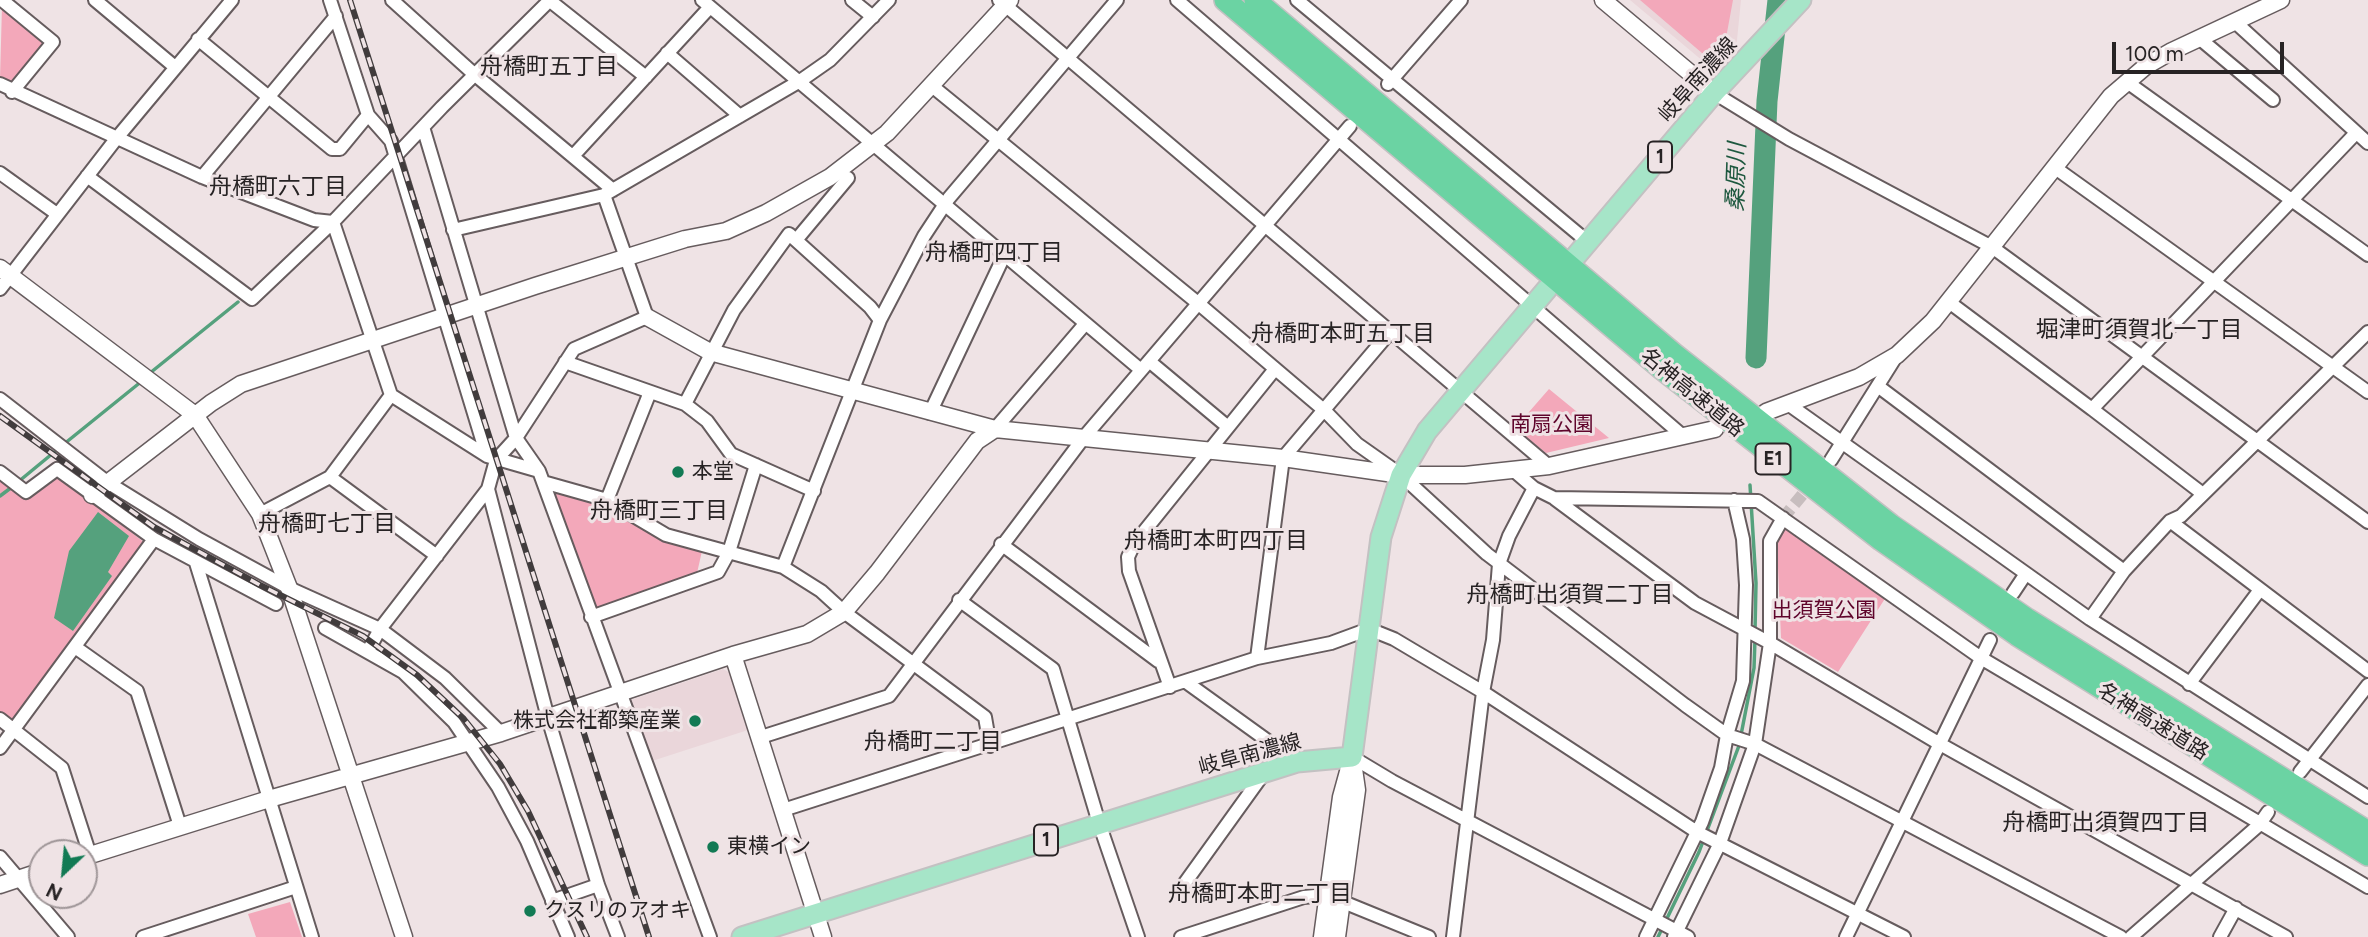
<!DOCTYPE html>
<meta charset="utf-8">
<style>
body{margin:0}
#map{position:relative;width:2368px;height:937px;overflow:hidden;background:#efe3e5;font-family:Figtree,sans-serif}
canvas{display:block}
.north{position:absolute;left:28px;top:839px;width:70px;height:70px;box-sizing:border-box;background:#efe3e5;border:2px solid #9f9698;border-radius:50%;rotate:206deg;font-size:19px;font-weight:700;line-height:28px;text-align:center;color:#272324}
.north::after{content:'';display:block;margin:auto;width:24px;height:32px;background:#127a54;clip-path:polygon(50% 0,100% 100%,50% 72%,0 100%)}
.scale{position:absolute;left:2112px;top:42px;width:172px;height:32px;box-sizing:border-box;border:4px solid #272324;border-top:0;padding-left:9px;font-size:21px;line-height:24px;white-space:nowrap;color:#272324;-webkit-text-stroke:5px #efe3e5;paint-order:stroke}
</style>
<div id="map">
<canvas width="2368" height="937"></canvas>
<div class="north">N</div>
<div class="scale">100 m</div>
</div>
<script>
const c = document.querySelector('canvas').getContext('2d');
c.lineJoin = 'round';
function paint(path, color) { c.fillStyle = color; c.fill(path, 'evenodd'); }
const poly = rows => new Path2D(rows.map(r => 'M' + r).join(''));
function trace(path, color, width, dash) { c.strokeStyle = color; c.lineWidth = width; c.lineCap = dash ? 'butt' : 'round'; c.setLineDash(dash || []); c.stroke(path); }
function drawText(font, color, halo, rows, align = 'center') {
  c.font = font + ' Figtree,"Noto Sans JP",sans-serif'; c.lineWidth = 6; c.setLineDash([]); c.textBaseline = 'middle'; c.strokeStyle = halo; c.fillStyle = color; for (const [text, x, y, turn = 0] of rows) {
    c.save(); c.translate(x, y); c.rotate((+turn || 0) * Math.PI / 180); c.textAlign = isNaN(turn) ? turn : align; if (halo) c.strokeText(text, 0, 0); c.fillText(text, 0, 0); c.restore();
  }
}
paint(poly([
 [1630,0,1741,0,1736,50,1716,72],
 [723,669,730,673,748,730,652,761,631,700]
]), '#ead6da');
paint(poly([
 [1640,0,1733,0,1726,38,1709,59],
 [2,6,47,43,10,87,0,79],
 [1549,389,1609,438,1546,453,1515,428],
 [58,476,145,543,13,723,0,713,0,481,25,500],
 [553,491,607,508,666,539,702,551,697,573,596,608],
 [1786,527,1886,597,1838,672,1781,638,1777,543],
 [290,902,302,937,256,937,248,914]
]), '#f3a8ba');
paint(poly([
 [98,512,129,536,108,572,112,576,73,631,54,618,69,551]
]), '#55a17d');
trace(poly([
 [150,373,238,302],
 [64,444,142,381],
 [18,482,58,449],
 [1750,485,1756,583,1755,631],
 [0,496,12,487],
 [1741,735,1754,668,1755,639],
 [1658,937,1699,852,1740,743]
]), '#55a17d', 3.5);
trace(poly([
 [1756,358,1767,101,1778,0]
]), '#55a17d', 21);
trace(poly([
 [1783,518,1813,482]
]), '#c7bdbe', 12, [12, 6]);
const street = poly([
 [2,0,53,42,12,92],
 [95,0,175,67],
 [330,0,368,115,391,141,487,456],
 [392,0,474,74,613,190],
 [549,0,646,77],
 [702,0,1141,370],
 [852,0,873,17],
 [999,0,1549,466],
 [1177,0,1683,436],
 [1297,0,1588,242],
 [2235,22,2368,143],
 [2199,38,2273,100],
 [198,39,332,149,340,149,368,115],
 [667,53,740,116],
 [2127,82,2368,255],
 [0,84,202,177,314,220,333,222],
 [1388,84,1461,0],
 [932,86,1199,304,1325,411,1357,444,1401,475,1487,554,1685,705,1727,735,1755,744,2121,937],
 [1714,93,1789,139,1992,247,2368,522],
 [423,127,516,438,539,471,710,937],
 [573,156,710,7],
 [2054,167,2368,392],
 [0,173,57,214],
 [87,176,252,299,333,222,442,107,550,0],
 [202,177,336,16],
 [333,222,391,395,487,456,539,471],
 [453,230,604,195,800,81,830,60,889,0],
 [797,239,848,178],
 [0,289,116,139,232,0],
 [1949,302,2092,409,2356,133],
 [1149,361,1228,427],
 [565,362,685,404,707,421,731,454,814,491],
 [1879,387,2124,571],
 [0,399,107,482,199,539,289,588,380,629,445,678,501,733],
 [685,404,734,310,789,234,870,307,880,320],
 [1788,404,2090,619,2368,797],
 [2092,409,2203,494],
 [930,413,1004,256],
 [995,429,1085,324],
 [1831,460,1897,355],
 [1513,470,1534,488,1554,498,1758,501,1981,658,2368,887],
 [0,472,26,492,57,469,154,539,276,604],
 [330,477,437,556],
 [543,482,607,500,666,535,783,567,821,591,844,612,985,717,990,746],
 [488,489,548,718,598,885,618,937],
 [1555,499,1695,603,1770,643,1940,744,2286,937],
 [607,500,650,392],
 [260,514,330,477,391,395],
 [2170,521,2368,671],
 [1001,544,1158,661],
 [196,563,312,937],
 [783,567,880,320,924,236,949,198,1117,0],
 [2013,593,2025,575],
 [959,600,1053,669,1099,823,1138,937],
 [591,617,718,572,729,552,756,465],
 [2090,619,2124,571,2170,521,2181,516,2368,332],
 [325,628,403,672,454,722,498,787,527,841,568,937],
 [75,647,137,691,180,826],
 [368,651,380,629,488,489,496,460,516,438,574,349,647,317,604,195],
 [1257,658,1283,458,1390,332],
 [1186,682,1297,762],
 [2189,684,2259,591],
 [1170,687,1129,571,1128,557,1134,544,1275,369],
 [0,719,62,768,90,855],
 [761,737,889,696,1085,436,1350,126],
 [0,748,154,539],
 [1352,757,1392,781,1688,937],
 [2300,772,2368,685],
 [783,810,1257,658,1331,643,1369,629,1394,639,1483,692,1697,832,1904,937],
 [0,857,68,937],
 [1182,887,1264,773],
 [552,901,598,885],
 [143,937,296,887],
 [1181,937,1304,897,1326,895,1429,937],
 [1453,937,1483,692,1493,640,1499,564,1509,536,1534,488],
 [1646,937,1702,822,1721,768,1727,735,1743,681,1746,585,1743,539,1734,500],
 [1674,937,1720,843,1755,744,1770,643,1770,541,1783,518],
 [1846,937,1990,640],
 [2131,937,2259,825,2268,812],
 [2220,937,2236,908]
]);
const secondary = poly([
 [1603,0,1714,93],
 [0,268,195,415,260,514,289,588,404,937],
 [647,317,710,352,995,429,1283,458,1401,475,1465,475,1549,466,1715,429],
 [1766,412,1859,377,1897,355,1933,321,2111,96,2146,66,2172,51,2281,0],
 [92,495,211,403,241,384,535,286,685,239,726,231,766,213,830,177,887,133,1010,0],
 [733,655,823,937],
 [84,857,269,799,501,733,733,655,807,634,844,612,877,573,977,441,995,429],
 [0,885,42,871],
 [1322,937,1341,797,1352,757],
 [1337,937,1357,790,1353,762]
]);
const primary = poly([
 [1576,256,1714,93,1801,0],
 [742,937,1297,762,1352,757,1381,537,1401,475,1427,431,1547,289]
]);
const highway = poly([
 [1225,0,1662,369,1881,540,2017,635,2368,855],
 [1255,0,1674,354,1891,525,2027,619,2368,832]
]);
trace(street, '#665c5e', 16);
trace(secondary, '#665c5e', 19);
trace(primary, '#c3c1c2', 23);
trace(highway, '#c3c1c2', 24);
trace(street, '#fff', 12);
trace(secondary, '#fff', 16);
trace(primary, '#a6e5c8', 19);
trace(highway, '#6bd3a3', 21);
const rail = poly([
 [350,0,649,937],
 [0,416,154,527,260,585,363,636,417,675,464,719,500,764,528,811,587,937]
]);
trace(rail, '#413c3d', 6);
trace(rail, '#efe3e5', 3.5, [10]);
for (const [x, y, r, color] of [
 [678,472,7,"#127a54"],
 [695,721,7,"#127a54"],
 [713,847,7,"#127a54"],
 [530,911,7,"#127a54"]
]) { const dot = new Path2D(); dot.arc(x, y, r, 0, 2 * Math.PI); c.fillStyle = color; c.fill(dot); trace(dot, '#efe3e5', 2.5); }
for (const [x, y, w] of [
 [1660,157,24],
 [1773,459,35],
 [1046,840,24]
]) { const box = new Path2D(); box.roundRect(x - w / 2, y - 15.5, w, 31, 5); c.fillStyle = '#efe3e5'; c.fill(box); trace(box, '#272324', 2); }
drawText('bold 19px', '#272324', null, [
 ["1",1660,157],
 ["E1",1773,459],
 ["1",1046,840]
]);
drawText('21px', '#272324', '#efe3e5', [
 ["岐阜南濃線",1698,80,-48],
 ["名神高速道路",1692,393,39],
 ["名神高速道路",2153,722,32],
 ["岐阜南濃線",1250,755,-15]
]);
drawText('21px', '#5f042b', '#efe3e5', [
 ["南扇公園",1552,425],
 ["出須賀公園",1824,611]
]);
drawText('21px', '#272324', '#efe3e5', [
 ["本堂",692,472],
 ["株式会社都築産業",681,721,"right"],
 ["東横イン",727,847],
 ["クスリのアオキ",544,911]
], 'left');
drawText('23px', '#272324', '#efe3e5', [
 ["舟橋町五丁目",549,67],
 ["舟橋町六丁目",278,187],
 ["舟橋町四丁目",994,253],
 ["堀津町須賀北一丁目",2139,330],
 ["舟橋町本町五丁目",1343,334],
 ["舟橋町三丁目",659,511],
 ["舟橋町七丁目",327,524],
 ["舟橋町本町四丁目",1216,541],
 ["舟橋町出須賀二丁目",1570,595],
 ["舟橋町二丁目",933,742],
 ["舟橋町出須賀四丁目",2106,823],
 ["舟橋町本町二丁目",1260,894]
]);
drawText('italic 23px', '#1e583f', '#efe3e5', [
 ["桑原川",1737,177,-88]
]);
</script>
